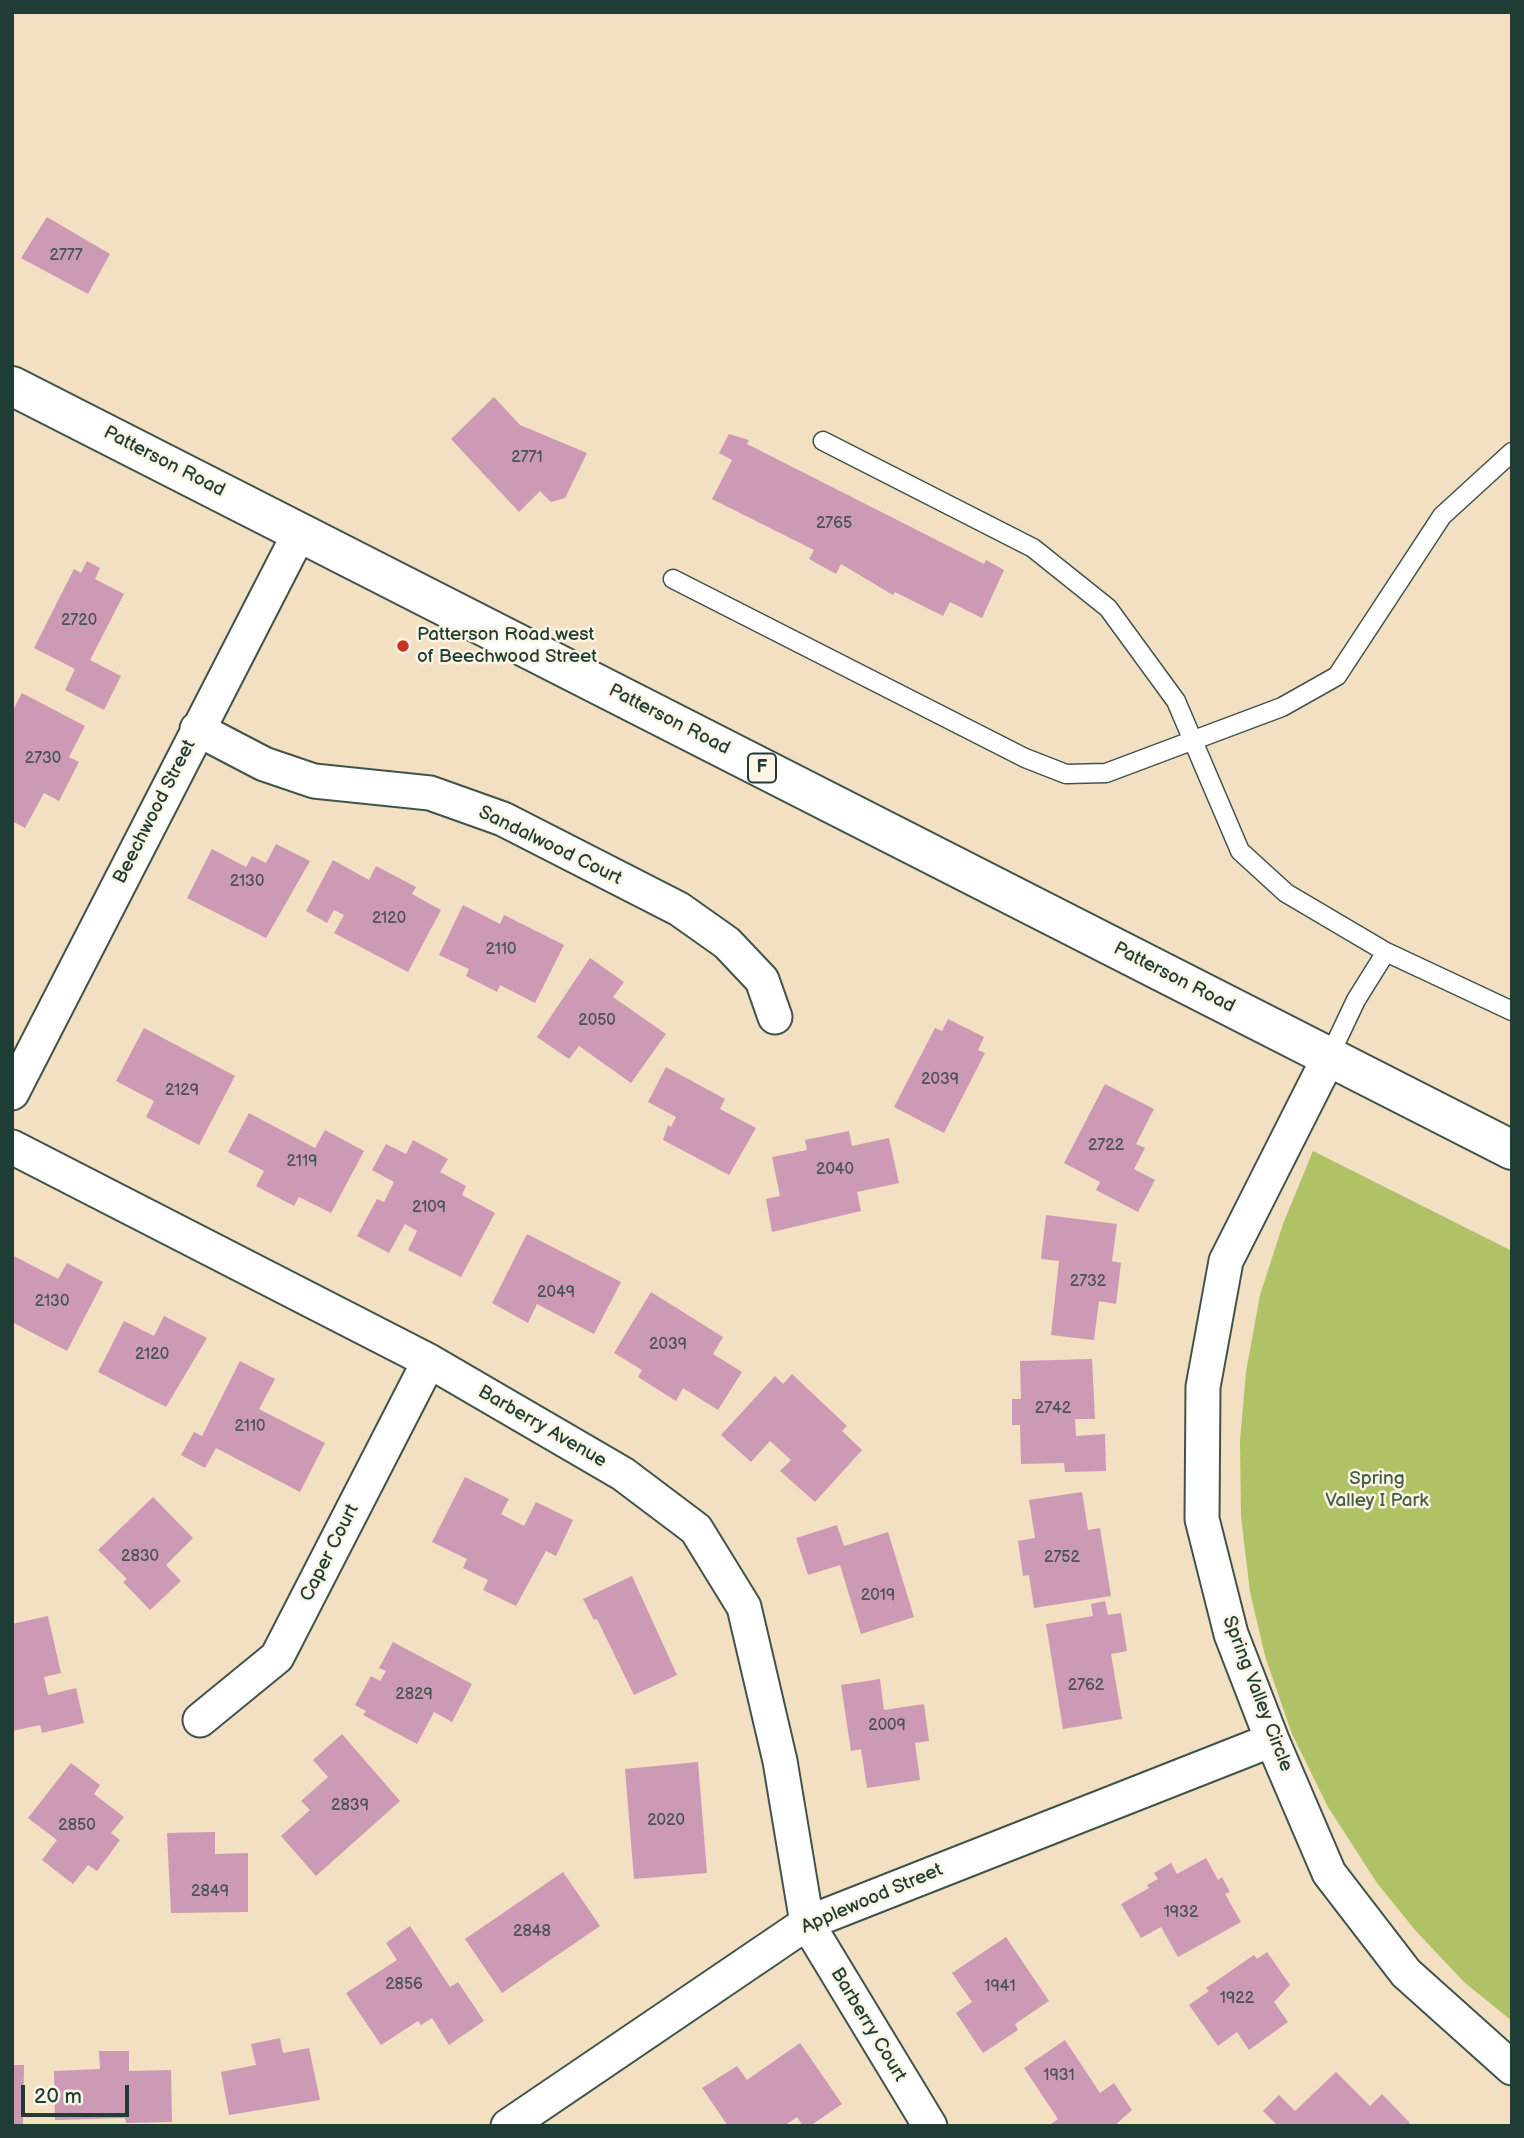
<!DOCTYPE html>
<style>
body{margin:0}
#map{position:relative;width:1524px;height:2138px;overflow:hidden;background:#f3dfc2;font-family:"Balsamiq Sans",sans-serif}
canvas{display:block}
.frame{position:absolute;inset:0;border:14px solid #1f3d34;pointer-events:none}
.scale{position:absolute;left:21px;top:2085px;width:108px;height:32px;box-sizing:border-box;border:4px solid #1f3d34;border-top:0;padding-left:9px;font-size:21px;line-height:24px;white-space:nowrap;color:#1f3d34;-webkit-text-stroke:5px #fcf5e5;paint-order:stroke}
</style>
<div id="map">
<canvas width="1524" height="2138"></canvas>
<div class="frame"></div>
<div class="scale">20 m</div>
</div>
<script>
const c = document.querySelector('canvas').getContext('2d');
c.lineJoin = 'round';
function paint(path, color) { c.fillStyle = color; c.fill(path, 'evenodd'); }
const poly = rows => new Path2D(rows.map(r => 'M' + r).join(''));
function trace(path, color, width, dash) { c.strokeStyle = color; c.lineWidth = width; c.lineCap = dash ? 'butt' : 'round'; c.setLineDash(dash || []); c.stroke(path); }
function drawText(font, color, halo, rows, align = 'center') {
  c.font = font + ' "Balsamiq Sans",sans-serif'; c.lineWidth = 5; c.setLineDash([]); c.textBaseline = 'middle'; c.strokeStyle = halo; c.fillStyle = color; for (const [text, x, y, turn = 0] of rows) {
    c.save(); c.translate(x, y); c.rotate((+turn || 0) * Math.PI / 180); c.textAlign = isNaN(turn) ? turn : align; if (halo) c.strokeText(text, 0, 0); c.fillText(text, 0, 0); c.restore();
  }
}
paint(poly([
 [1313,1151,1512,1251,1512,2021,1464,1982,1415,1930,1377,1883,1328,1807,1292,1734,1265,1656,1250,1592,1241,1517,1240,1441,1246,1372,1260,1295,1283,1224]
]), '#afc266');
paint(poly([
 [47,217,110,254,88,294,21,258],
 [494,397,520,425,587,453,565,498,551,502,540,491,519,512,451,439],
 [729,434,749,440,747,444,984,564,986,560,1004,570,982,618,950,602,943,616,895,592,893,595,841,564,836,574,809,559,814,550,712,499,732,460,719,453],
 [87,561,100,568,95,579,124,594,90,660,121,676,104,710,65,690,75,669,34,648,74,569,81,573],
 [22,693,85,726,69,757,79,762,59,801,44,793,25,828,12,821,12,712],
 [276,844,310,861,266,938,187,898,212,849,246,867,252,856,266,863],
 [333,860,369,880,376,866,416,887,412,894,441,910,408,972,334,933,344,915,334,910,327,923,306,911],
 [463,905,500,924,504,915,564,945,535,1003,500,985,497,992,466,976,469,969,439,955],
 [590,958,624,982,613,997,666,1034,631,1083,579,1046,569,1059,537,1037],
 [948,1019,984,1037,978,1050,985,1053,944,1133,894,1107,935,1028,942,1031],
 [144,1028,235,1076,199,1145,146,1117,154,1101,116,1081],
 [666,1067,725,1099,720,1109,756,1128,729,1175,663,1140,668,1125,671,1127,676,1117,648,1102],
 [1105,1084,1154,1109,1136,1144,1145,1148,1134,1169,1155,1180,1138,1212,1096,1190,1100,1182,1064,1163],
 [249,1113,315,1148,325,1130,364,1151,331,1213,299,1197,294,1206,256,1186,264,1171,228,1152],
 [849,1131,852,1146,889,1138,899,1183,857,1192,861,1211,772,1232,766,1199,780,1196,772,1157,807,1150,805,1140],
 [413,1140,448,1159,440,1172,466,1186,462,1195,495,1213,461,1277,408,1250,417,1231,405,1224,389,1253,357,1236,377,1199,384,1202,394,1182,372,1170,386,1144,406,1154],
 [1046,1215,1117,1224,1112,1261,1121,1263,1116,1304,1099,1301,1094,1340,1051,1335,1059,1261,1041,1259],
 [527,1234,621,1282,594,1334,537,1304,528,1323,492,1303],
 [12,1255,58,1279,67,1263,103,1282,67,1351,12,1322],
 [651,1292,723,1337,713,1354,742,1372,718,1410,683,1388,676,1401,638,1377,642,1370,614,1353],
 [164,1316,207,1338,166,1407,98,1372,124,1321,154,1336],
 [1092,1359,1095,1419,1075,1419,1076,1436,1105,1434,1106,1471,1065,1472,1064,1463,1021,1464,1020,1425,1012,1425,1012,1399,1021,1399,1020,1361],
 [240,1361,275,1379,259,1409,325,1443,300,1492,216,1448,205,1468,181,1455,194,1432,202,1436],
 [792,1374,847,1426,842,1431,862,1450,815,1502,780,1471,791,1460,770,1441,751,1462,721,1435,775,1376,783,1384],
 [465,1477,509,1499,501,1514,524,1526,536,1502,573,1520,556,1556,546,1551,516,1606,483,1590,488,1580,463,1568,467,1559,432,1542],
 [1082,1492,1088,1530,1100,1528,1111,1596,1034,1608,1029,1575,1023,1576,1018,1541,1035,1538,1029,1500],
 [153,1497,193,1538,166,1565,181,1581,150,1610,123,1582,127,1579,98,1550],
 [837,1525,844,1546,888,1532,914,1617,861,1634,840,1565,808,1575,796,1538],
 [632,1576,677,1675,634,1695,597,1619,594,1620,583,1599],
 [1105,1601,1108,1615,1121,1613,1127,1651,1111,1654,1122,1719,1063,1729,1046,1624,1093,1616,1091,1604],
 [48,1616,61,1673,44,1677,48,1695,76,1688,84,1723,42,1733,40,1725,12,1731,12,1624],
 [393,1642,472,1684,452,1722,434,1712,417,1744,363,1715,366,1711,355,1705,371,1676,380,1681,386,1671,379,1668],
 [880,1679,884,1710,924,1704,929,1741,915,1743,920,1780,867,1788,861,1749,851,1751,841,1685],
 [342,1734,400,1801,316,1876,281,1836,310,1810,301,1801,328,1777,313,1760],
 [698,1762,707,1873,634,1879,625,1769],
 [71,1763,100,1785,94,1794,124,1817,111,1833,120,1840,97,1871,88,1865,73,1884,42,1860,57,1840,28,1818],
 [215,1832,215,1854,248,1853,248,1912,171,1913,167,1833],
 [1206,1858,1218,1880,1222,1877,1230,1892,1225,1894,1241,1922,1178,1957,1161,1927,1141,1938,1121,1904,1149,1888,1147,1885,1158,1879,1154,1873,1171,1863,1177,1874],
 [563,1872,600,1926,502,1993,465,1939],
 [410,1926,450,1987,458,1982,484,2021,449,2045,432,2018,421,2025,418,2021,381,2045,346,1993,397,1960,386,1943],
 [1006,1937,1049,2001,1015,2024,1018,2030,983,2053,956,2013,972,2002,952,1973],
 [1267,1952,1290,1985,1274,2002,1288,2022,1249,2050,1237,2032,1218,2046,1189,2005,1209,1991,1206,1988,1254,1955,1257,1959],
 [280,2038,283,2053,309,2048,320,2100,229,2115,221,2072,256,2065,251,2044],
 [1065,2040,1100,2093,1114,2083,1132,2110,1114,2126,1048,2126,1058,2119,1024,2068],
 [800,2043,842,2104,810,2126,803,2126,797,2117,784,2126,728,2126,702,2088,737,2066,747,2080],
 [99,2051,129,2051,129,2071,171,2070,172,2122,126,2123,125,2118,55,2120,54,2071,100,2069],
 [12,2065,24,2065,23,2126,12,2126],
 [1336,2072,1370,2106,1382,2094,1410,2123,1407,2126,1278,2126,1263,2111,1279,2095,1295,2111]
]), '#cc9ab5');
const lane = poly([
 [823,441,1033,548,1108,608,1176,701,1240,851,1286,893,1386,952,1512,1011],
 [673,579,1025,758,1066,774,1106,773,1282,707,1337,676,1442,516,1512,452],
 [1329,1057,1356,1000,1386,952]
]);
const street = poly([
 [197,729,264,764,314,781,430,793,503,819,679,909,727,943,762,980,775,1017],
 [1329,1057,1226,1261,1203,1387,1202,1519,1231,1634,1272,1740,1329,1873,1406,1973,1512,2068],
 [12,1093,300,532],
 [12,1147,429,1361,623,1474,696,1529,744,1607,780,1761,807,1923,930,2126],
 [200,1720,277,1657,429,1361],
 [508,2126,807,1923,1272,1740]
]);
const primary = poly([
 [12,386,1512,1150]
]);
trace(lane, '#3f5549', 21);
trace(street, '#3f5549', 37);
trace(primary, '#3f5549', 42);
trace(lane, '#fff', 18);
trace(street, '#fff', 33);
trace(primary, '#fff', 38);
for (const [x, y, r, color] of [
 [403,646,7,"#c8321e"]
]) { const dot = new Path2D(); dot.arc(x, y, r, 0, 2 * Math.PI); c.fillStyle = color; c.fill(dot); trace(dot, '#fcf5e5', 2.5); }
drawText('16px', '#4a5454', null, [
 ["2777",66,256],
 ["2771",527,458],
 ["2765",834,524],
 ["2720",79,621],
 ["2730",43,759],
 ["2130",247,882],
 ["2120",389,919],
 ["2110",501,950],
 ["2050",597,1021],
 ["2039",940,1080],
 ["2129",182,1091],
 ["2722",1106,1146],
 ["2119",302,1162],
 ["2040",835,1170],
 ["2109",429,1208],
 ["2732",1088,1282],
 ["2049",556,1293],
 ["2130",52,1302],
 ["2039",668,1345],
 ["2120",152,1355],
 ["2742",1053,1409],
 ["2110",250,1427],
 ["2830",140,1557],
 ["2752",1062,1558],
 ["2019",878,1596],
 ["2762",1086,1686],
 ["2829",414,1695],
 ["2009",887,1726],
 ["2839",350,1806],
 ["2020",666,1821],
 ["2850",77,1826],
 ["2849",210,1892],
 ["1932",1181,1913],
 ["2848",532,1932],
 ["2856",404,1985],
 ["1941",1000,1987],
 ["1922",1237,1999],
 ["1931",1059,2076]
]);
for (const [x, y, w] of [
 [762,768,28]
]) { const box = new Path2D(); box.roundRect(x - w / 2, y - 14.5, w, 29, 5); c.fillStyle = '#fcf5e5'; c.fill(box); trace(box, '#1f3d34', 2); }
drawText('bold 18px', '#1f3d34', null, [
 ["F",762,768]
]);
drawText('19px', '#1f3d34', '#fcf5e5', [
 ["Patterson Road",164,462,27],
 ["Patterson Road",669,720,27],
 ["Beechwood Street",155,812,-63],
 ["Sandalwood Court",550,846,26],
 ["Patterson Road",1174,978,27],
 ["Barberry Avenue",542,1427,30],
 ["Caper Court",330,1553,-63],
 ["Spring Valley Circle",1257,1694,69],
 ["Applewood Street",872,1899,-23],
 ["Barberry Court",868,2025,59]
]);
drawText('19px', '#1f3d34', '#fcf5e5', [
 ["Patterson Road west",417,635],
 ["of Beechwood Street",417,657]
], 'left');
drawText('19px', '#435e40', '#fcf5e5', [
 ["Spring",1377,1479],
 ["Valley I Park",1377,1501]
]);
</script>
